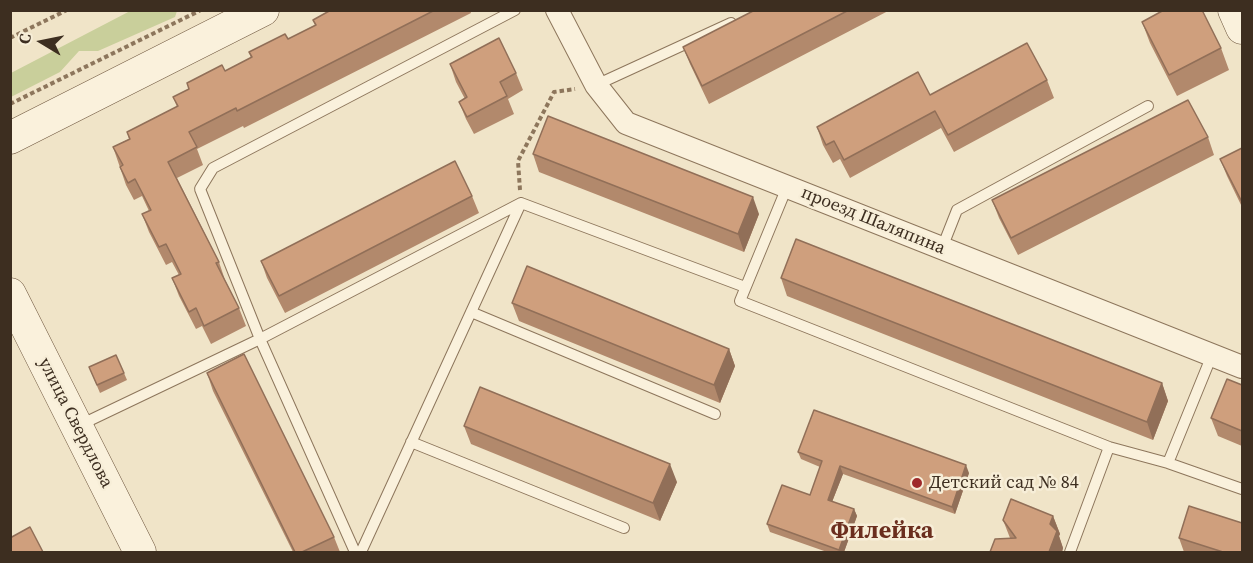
<!DOCTYPE html>
<meta charset="utf-8">
<style>
body{margin:0}
#map{position:relative;width:1253px;height:563px;overflow:hidden;background:#f0e4c8;font-family:"Source Serif 4",serif}
canvas{display:block}
.frame{position:absolute;inset:0;border:12px solid #3d2e20;pointer-events:none}
.north{position:absolute;left:12px;top:12px;width:60px;height:60px;-webkit-text-stroke:4px #f7eed8;paint-order:stroke;rotate:280deg;font-size:16px;font-weight:700;line-height:24px;text-align:center;color:#3d2e20}
.north::after{content:'';display:block;margin:auto;width:21px;height:27px;background:#3d2e20;clip-path:polygon(50% 0,100% 100%,50% 72%,0 100%)}
</style>
<div id="map">
<canvas width="1253" height="563"></canvas>
<div class="frame"></div>
<div class="north">С</div>
</div>
<script>
const c = document.querySelector('canvas').getContext('2d');
c.lineJoin = 'round';
function paint(path, color) { c.fillStyle = color; c.fill(path, 'evenodd'); }
const poly = rows => new Path2D(rows.map(r => 'M' + r).join(''));
function trace(path, color, width, dash) { c.strokeStyle = color; c.lineWidth = width; c.lineCap = dash ? 'butt' : 'round'; c.setLineDash(dash || []); c.stroke(path); }
function drawText(font, color, halo, rows, align = 'center') {
  c.font = font + ' "Source Serif 4",serif'; c.lineWidth = 5; c.setLineDash([]); c.textBaseline = 'middle'; c.strokeStyle = halo; c.fillStyle = color; for (const [text, x, y, turn = 0] of rows) {
    c.save(); c.translate(x, y); c.rotate((+turn || 0) * Math.PI / 180); c.textAlign = isNaN(turn) ? turn : align; if (halo) c.strokeText(text, 0, 0); c.fillText(text, 0, 0); c.restore();
  }
}
paint(poly([
 [132,10,177,11,175,17,98,51,79,51,60,72,11,97,11,73]
]), '#c9cf9b');
const lane = poly([
 [596,85,731,23],
 [787,187,740,301,1109,447,1070,552],
 [521,203,745,287],
 [942,248,957,210,1148,106],
 [471,312,715,414],
 [80,425,260,339,521,203,361,552],
 [411,442,624,528],
 [1109,447,1168,463,1212,355],
 [1168,463,1242,489],
 [355,552,260,339,200,189,213,168,515,10]
]);
const street = poly([
 [557,10,596,85,626,123,1242,367]
]);
const secondary = poly([
 [1234,10,1242,28],
 [10,138,263,10],
 [10,294,140,552]
]);
trace(lane, '#8d765c', 12);
trace(street, '#8d765c', 24);
trace(secondary, '#6f573f', 33);
trace(poly([
 [10,38,67,10],
 [10,104,201,10],
 [520,190,518,161,554,92,575,89]
]), '#8d765c', 4, [4.5, 3]);
trace(lane, '#faf1dc', 10);
trace(street, '#faf1dc', 22);
trace(secondary, '#faf1dc', 32);
paint(poly([
 [331,10,470,10,471,13,244,128,243,126,197,149,203,165,177,178,219,262,225,280,239,308,246,326,211,344,202,326,196,329,179,296,172,278,179,275,172,262,166,265,149,232,142,214,149,211,142,196,134,200,126,185,113,147,129,139,127,132,177,107,173,97,251,58,249,52,288,39,315,25,313,20],
 [755,10,890,10,709,104,690,64,683,47],
 [1142,22,1221,48,1229,70,1177,96,1150,43],
 [450,64,516,73,523,90,508,99,514,114,474,134,466,119,459,102,465,99,456,82],
 [1047,80,1054,98,954,152,941,128,850,178,840,159,833,163,823,145,817,127,930,95],
 [1208,137,1214,155,1018,255,999,218,992,200],
 [1242,148,1242,207,1227,176,1220,159],
 [533,154,759,214,744,252,539,172],
 [472,196,479,213,285,313,267,278,261,261],
 [781,278,1162,383,1168,401,1153,440,787,296],
 [512,303,729,349,735,366,720,403,519,321],
 [89,367,124,373,127,380,100,393],
 [207,373,334,537,340,552,293,552,213,391],
 [1242,385,1242,446,1218,436,1211,418],
 [464,426,677,482,660,521,471,444],
 [798,452,969,473,955,514,843,474,832,502,854,509,857,516,844,552,827,552,770,532,767,524,810,495,820,467,801,459],
 [1053,516,1060,534,1059,536,1063,548,1062,552,990,552,1010,538,1003,520],
 [1179,538,1242,552,1184,552]
]), '#b2896c');
paint(poly([
 [753,197,759,214,744,252,738,234],
 [729,349,735,366,720,403,714,385],
 [1162,383,1168,401,1153,440,1147,422],
 [670,464,677,482,660,521,653,503],
 [966,465,969,473,955,514,952,507],
 [840,466,843,474,830,507,828,500],
 [854,509,857,516,844,552,840,552,839,550],
 [1053,516,1060,534,1059,536,1063,548,1062,552,1049,552,1050,524]
]), '#916f58');
const building = poly([
 [331,10,435,10,237,111,236,108,189,132,197,147,168,162,219,262,216,263,239,308,204,326,196,308,189,312,172,278,181,274,166,244,159,247,142,214,151,210,135,179,128,183,120,167,123,165,113,147,130,139,127,132,178,106,173,97,189,89,187,83,222,65,225,71,252,57,249,52,285,34,288,39,316,25,313,20,331,10],
 [755,10,849,10,702,86,683,47,755,10],
 [1164,10,1202,10,1221,48,1169,75,1142,22,1164,10],
 [499,38,516,73,500,82,507,96,467,117,459,102,467,97,450,64,499,38],
 [1027,43,1047,80,948,135,935,111,844,160,834,141,826,145,817,127,918,72,930,95,1027,43],
 [1188,100,1208,137,1011,238,992,200,1188,100],
 [548,116,753,197,738,234,533,154,548,116],
 [1242,148,1242,202,1220,159,1242,148],
 [455,161,472,196,279,296,261,261,455,161],
 [796,239,1162,383,1147,422,781,278,796,239],
 [527,266,729,349,714,385,512,303,527,266],
 [244,354,334,537,302,552,295,552,207,373,244,354],
 [116,355,124,373,97,385,89,367,116,355],
 [1227,379,1242,385,1242,431,1211,418,1227,379],
 [480,387,670,464,653,503,464,426,480,387],
 [814,410,966,465,952,507,840,466,828,500,854,509,839,550,767,524,782,485,810,495,822,461,798,452,814,410],
 [1011,499,1053,516,1050,524,1057,531,1049,552,990,552,995,539,1016,538,1003,520,1011,499],
 [1189,506,1242,523,1242,552,1223,552,1179,538,1189,506],
 [30,527,43,552,10,552,10,538,30,527]
]);
paint(building, '#cf9f7d');
trace(building, '#916f58', 1.5);
for (const [x, y, r, color] of [
 [917,483,6,"#9e2a2b"]
]) { const dot = new Path2D(); dot.arc(x, y, r, 0, 2 * Math.PI); c.fillStyle = color; c.fill(dot); trace(dot, '#f7eed8', 2); }
drawText('18px', '#3d2e20', '#f7eed8', [
 ["проезд Шаляпина",873,221,22],
 ["улица Свердлова",75,423,63]
]);
drawText('18px', '#3d2e20', '#f7eed8', [
 ["Детский сад № 84",929,483]
], 'left');
drawText('bold 24px', '#6b2e1e', '#f7eed8', [
 ["Филейка",882,532]
]);
</script>
